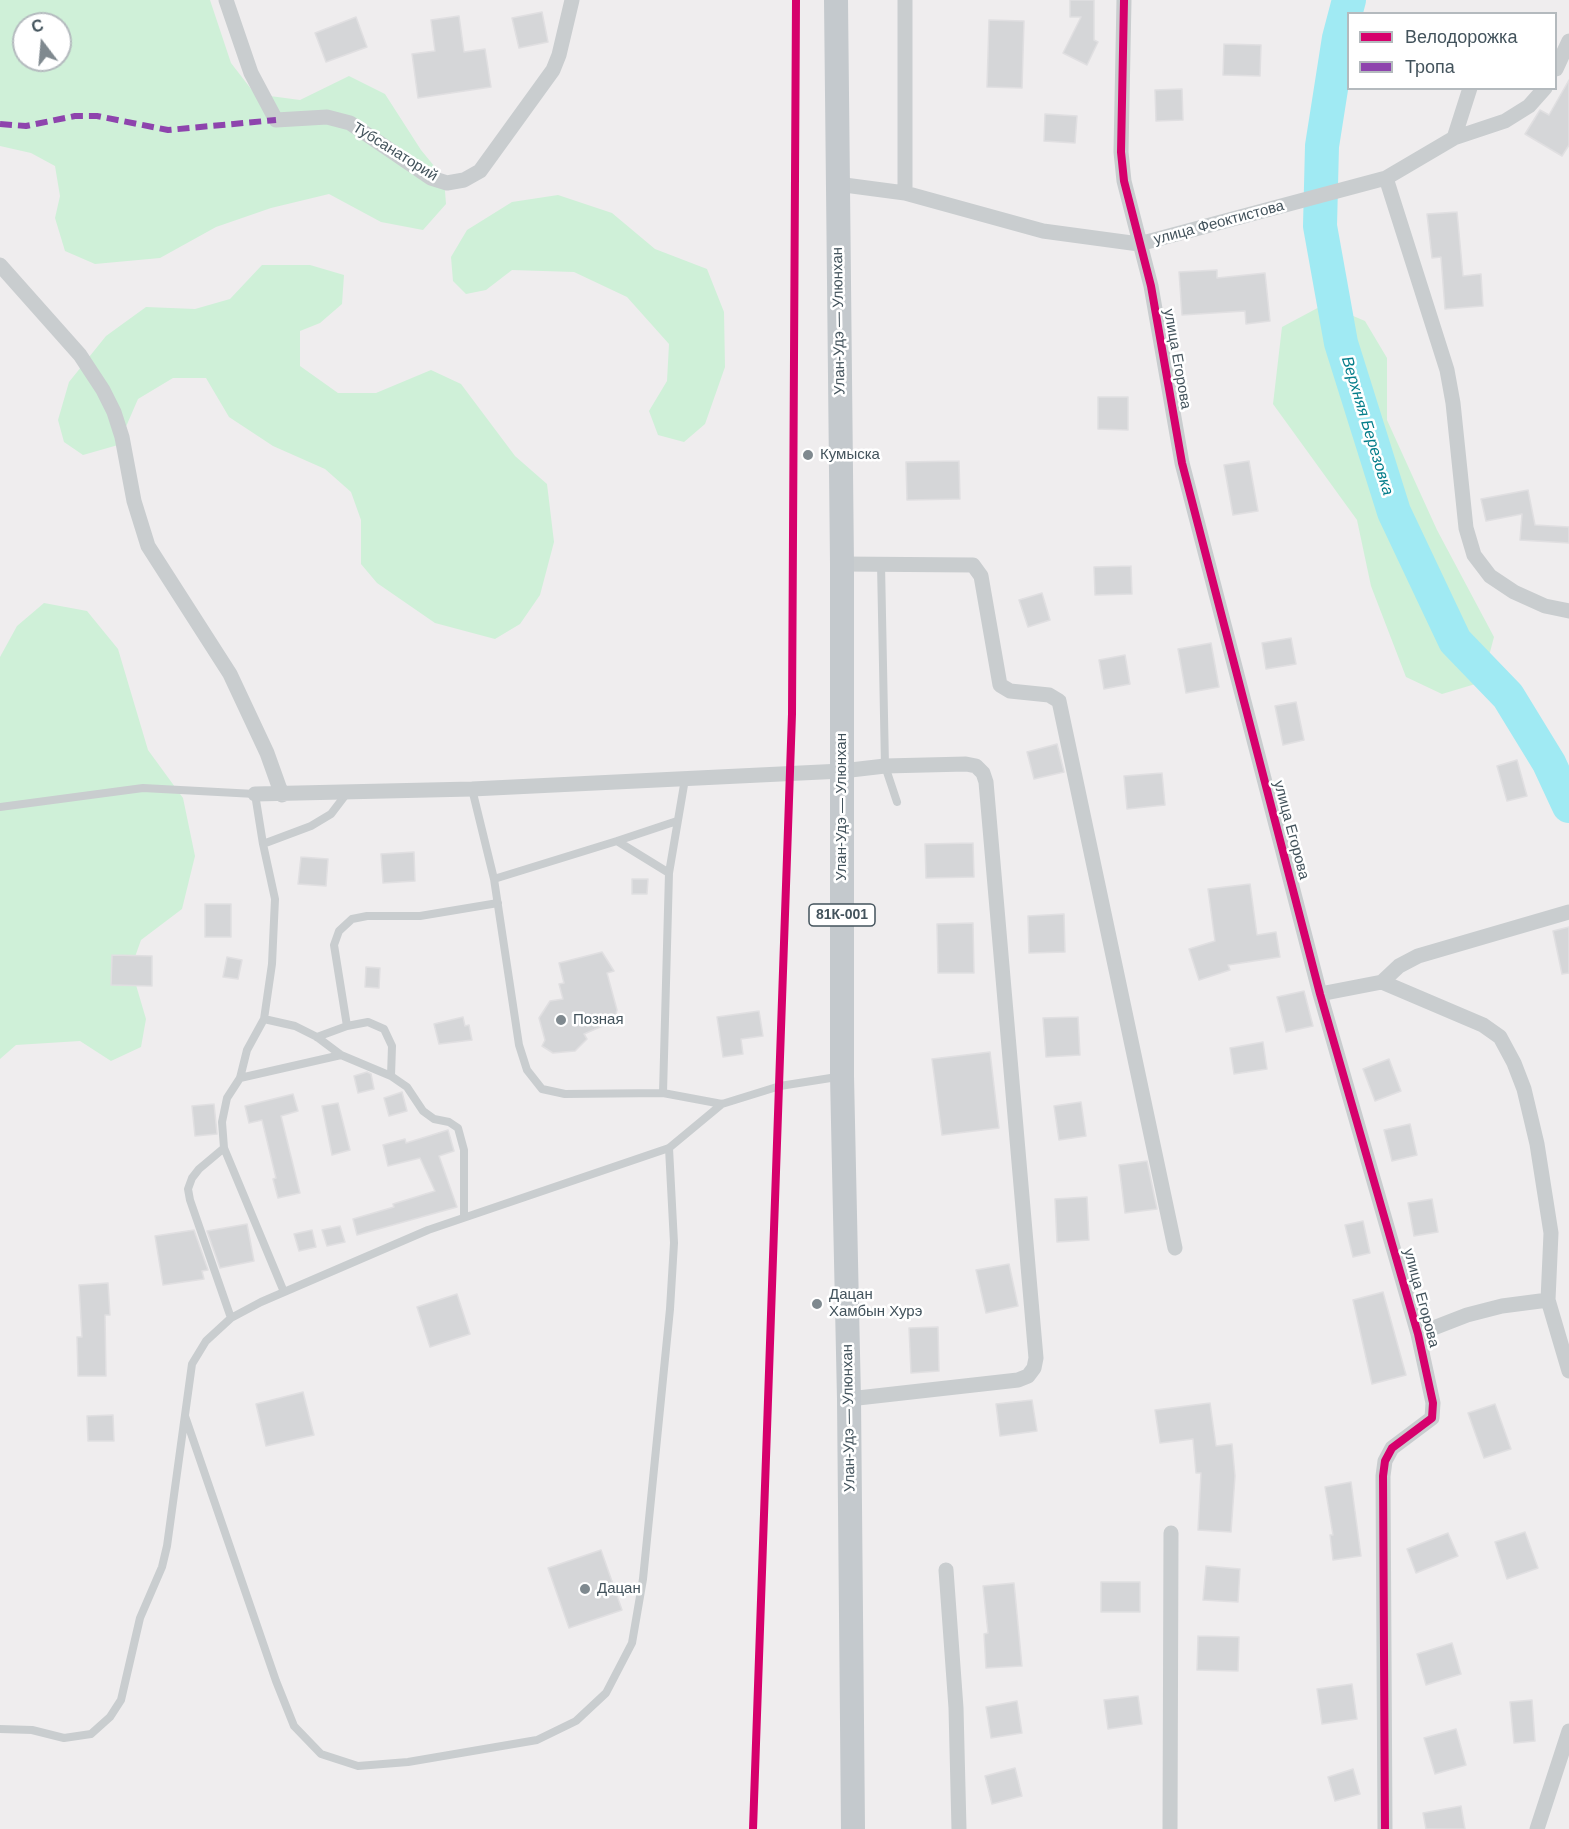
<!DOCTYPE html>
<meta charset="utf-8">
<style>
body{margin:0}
#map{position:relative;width:1569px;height:1829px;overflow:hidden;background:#efedee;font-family:Arial,sans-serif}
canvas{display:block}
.legend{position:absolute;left:1347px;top:12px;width:210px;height:78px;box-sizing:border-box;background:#fff;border:2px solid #b4babe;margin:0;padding:8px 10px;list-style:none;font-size:18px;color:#43535c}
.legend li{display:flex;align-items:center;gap:12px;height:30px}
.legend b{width:30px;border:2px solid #b4babe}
.north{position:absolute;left:12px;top:12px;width:60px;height:60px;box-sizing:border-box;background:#fff;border:2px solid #b4babe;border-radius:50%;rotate:344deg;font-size:16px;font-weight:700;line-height:24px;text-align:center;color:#43535c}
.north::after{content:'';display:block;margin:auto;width:21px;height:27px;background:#7f898f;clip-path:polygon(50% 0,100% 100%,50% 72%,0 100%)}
</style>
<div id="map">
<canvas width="1569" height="1829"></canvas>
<ul class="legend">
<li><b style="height:8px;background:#d6006c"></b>Велодорожка</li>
<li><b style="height:8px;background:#8e44ad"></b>Тропа</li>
</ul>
<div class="north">С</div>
</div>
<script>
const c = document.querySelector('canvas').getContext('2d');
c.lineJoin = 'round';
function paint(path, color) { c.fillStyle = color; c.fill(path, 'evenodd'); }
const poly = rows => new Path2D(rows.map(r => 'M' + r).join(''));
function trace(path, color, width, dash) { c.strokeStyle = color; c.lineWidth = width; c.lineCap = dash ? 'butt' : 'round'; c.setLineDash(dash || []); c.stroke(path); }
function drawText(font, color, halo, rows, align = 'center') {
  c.font = font + ' Arial,sans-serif'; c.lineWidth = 5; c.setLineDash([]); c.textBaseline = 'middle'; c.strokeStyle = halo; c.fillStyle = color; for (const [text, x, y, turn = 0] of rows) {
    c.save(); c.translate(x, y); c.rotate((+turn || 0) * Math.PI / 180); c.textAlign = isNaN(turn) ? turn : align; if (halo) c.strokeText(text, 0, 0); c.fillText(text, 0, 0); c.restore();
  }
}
paint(poly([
 [0,0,210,0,231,63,255,94,300,100,349,76,385,94,421,150,444,178,446,204,423,230,381,222,329,194,271,208,216,227,160,258,95,264,65,251,55,218,60,196,55,166,31,153,0,146],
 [24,24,60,24,60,60,24,60],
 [558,195,612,213,655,249,707,269,724,312,725,367,705,424,684,442,658,435,649,411,667,381,669,344,627,297,574,272,512,270,486,290,466,294,453,281,451,257,467,230,512,202],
 [262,265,310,265,344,275,342,304,320,323,300,331,300,366,338,393,376,393,431,370,461,384,515,456,547,484,554,542,540,595,520,624,495,639,435,623,377,583,361,564,361,520,351,492,325,469,273,446,229,417,206,378,173,378,138,399,118,445,83,455,64,442,58,420,69,382,106,336,146,307,195,309,230,299],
 [1325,304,1365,321,1387,358,1387,420,1437,530,1494,637,1482,682,1442,694,1406,677,1371,586,1357,520,1273,404,1282,327],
 [44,603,87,611,118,649,148,750,183,798,195,856,182,909,141,940,131,968,146,1019,141,1047,111,1061,80,1041,16,1045,0,1059,0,657,17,626]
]), '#cff0d8');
trace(poly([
 [1349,0,1339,38,1322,146,1320,226,1341,343,1394,512,1455,641,1508,696,1549,763,1569,806]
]), '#a0eaf3', 34);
const building = poly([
 [1070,0,1094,0,1094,40,1098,42,1087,65,1063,53,1081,17,1070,17,1070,0],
 [542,12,548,42,519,48,512,18,542,12],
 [459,16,464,52,485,49,491,87,418,98,412,54,435,51,431,20,459,16],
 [356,17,367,47,326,62,315,33,356,17],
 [989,20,1024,21,1022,88,987,87,989,20],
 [1224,44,1261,45,1260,76,1223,75,1224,44],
 [1569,80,1569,145,1562,156,1525,134,1540,110,1549,115,1569,80],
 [1182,89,1183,120,1156,121,1155,90,1182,89],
 [1045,114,1077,116,1075,143,1044,141,1045,114],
 [1457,212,1463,276,1481,274,1483,306,1445,309,1441,257,1432,258,1427,214,1457,212],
 [1217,270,1217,278,1265,273,1270,321,1246,324,1245,311,1182,315,1179,272,1217,270],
 [1098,397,1128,397,1128,430,1098,429,1098,397],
 [959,461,960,499,907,500,906,462,959,461],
 [1249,461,1258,511,1233,515,1224,465,1249,461],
 [1528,490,1535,525,1569,527,1569,543,1520,540,1522,514,1486,521,1481,499,1528,490],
 [1131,566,1132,594,1095,595,1094,567,1131,566],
 [1042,593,1050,620,1028,627,1019,600,1042,593],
 [1291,638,1296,664,1266,669,1262,643,1291,638],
 [1211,643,1219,687,1186,693,1178,649,1211,643],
 [1125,655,1130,684,1104,689,1099,660,1125,655],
 [1296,702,1304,740,1283,745,1275,706,1296,702],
 [1057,744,1064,772,1034,779,1027,752,1057,744],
 [1517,760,1527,796,1507,801,1497,766,1517,760],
 [1162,773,1165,805,1127,809,1124,776,1162,773],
 [973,843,974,877,926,878,925,844,973,843],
 [414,852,415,881,383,883,381,854,414,852],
 [301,857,328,859,326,886,298,884,301,857],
 [632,879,648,879,647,894,632,894,632,879],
 [1250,884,1257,935,1276,932,1280,957,1228,965,1230,970,1199,980,1189,949,1215,941,1208,889,1250,884],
 [205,904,231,904,231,937,205,937,205,904],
 [1064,914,1065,952,1029,953,1028,916,1064,914],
 [973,923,974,973,938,973,937,924,973,923],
 [1569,927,1569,973,1562,974,1553,931,1569,927],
 [602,952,614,971,607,973,617,1010,614,1021,584,1034,587,1039,575,1051,553,1053,542,1046,545,1040,539,1018,550,1001,563,999,559,984,564,983,559,963,602,952],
 [112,955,152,956,152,986,111,985,112,955],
 [227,957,242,960,238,979,223,977,227,957],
 [366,967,380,968,379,988,365,987,366,967],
 [1304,991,1313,1026,1286,1032,1277,997,1304,991],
 [759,1011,763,1036,741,1039,743,1054,723,1057,717,1017,759,1011],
 [463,1017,465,1026,469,1025,472,1040,439,1044,434,1024,463,1017],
 [1078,1017,1080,1055,1046,1057,1043,1018,1078,1017],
 [1263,1042,1267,1069,1234,1074,1230,1048,1263,1042],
 [990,1052,999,1128,942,1135,932,1059,990,1052],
 [1389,1059,1401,1091,1375,1101,1363,1069,1389,1059],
 [367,1072,371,1074,374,1089,358,1093,354,1076,367,1072],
 [402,1092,407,1111,389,1116,384,1098,402,1092],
 [293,1094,298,1111,281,1116,300,1193,278,1198,273,1179,276,1178,262,1120,249,1123,245,1106,293,1094],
 [1081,1102,1086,1136,1059,1140,1054,1106,1081,1102],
 [338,1103,350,1150,332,1155,322,1106,338,1103],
 [214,1104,217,1134,195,1136,192,1106,214,1104],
 [1410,1124,1417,1155,1392,1161,1384,1130,1410,1124],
 [448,1130,454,1151,439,1156,457,1207,357,1235,353,1219,394,1207,393,1204,435,1191,420,1158,388,1166,383,1145,405,1139,406,1143,448,1130],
 [1147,1161,1157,1209,1125,1213,1119,1165,1147,1161],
 [1087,1197,1089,1240,1057,1242,1055,1199,1087,1197],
 [1432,1199,1438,1232,1414,1236,1408,1203,1432,1199],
 [1363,1221,1370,1253,1353,1257,1345,1225,1363,1221],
 [247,1224,254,1261,220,1268,207,1231,247,1224],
 [340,1226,345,1242,327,1246,322,1230,340,1226],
 [194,1230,208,1270,202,1271,204,1279,163,1285,155,1236,194,1230],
 [312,1230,316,1247,299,1251,294,1234,312,1230],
 [1009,1264,1018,1306,986,1313,976,1270,1009,1264],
 [108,1283,110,1315,105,1315,106,1376,78,1376,77,1337,82,1337,79,1285,108,1283],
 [1383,1292,1406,1375,1372,1384,1353,1300,1383,1292],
 [457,1294,470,1334,430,1347,417,1307,457,1294],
 [938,1327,939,1371,911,1373,909,1328,938,1327],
 [303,1392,314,1435,266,1446,256,1404,303,1392],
 [1032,1400,1037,1431,1000,1436,996,1404,1032,1400],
 [1210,1403,1216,1446,1232,1444,1235,1476,1231,1532,1198,1530,1201,1473,1196,1473,1193,1439,1160,1443,1155,1410,1210,1403],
 [1495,1404,1511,1449,1484,1458,1468,1413,1495,1404],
 [113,1415,114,1441,88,1441,87,1416,113,1415],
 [1351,1482,1361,1556,1333,1560,1330,1535,1333,1535,1325,1487,1351,1482],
 [1525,1532,1538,1568,1507,1579,1495,1542,1525,1532],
 [1448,1533,1458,1556,1416,1573,1407,1549,1448,1533],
 [601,1550,622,1610,569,1628,548,1568,601,1550],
 [1206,1566,1240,1569,1238,1602,1203,1600,1206,1566],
 [1101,1582,1140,1582,1140,1612,1101,1612,1101,1582],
 [1014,1583,1022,1666,986,1668,984,1634,988,1633,983,1586,1014,1583],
 [1198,1636,1239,1637,1238,1671,1197,1670,1198,1636],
 [1452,1643,1461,1674,1426,1685,1417,1654,1452,1643],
 [1352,1684,1357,1719,1322,1724,1317,1689,1352,1684],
 [1138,1696,1142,1724,1108,1729,1104,1700,1138,1696],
 [1532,1700,1535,1741,1514,1743,1510,1702,1532,1700],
 [1017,1701,1022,1733,991,1738,986,1707,1017,1701],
 [1456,1729,1466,1765,1435,1774,1424,1738,1456,1729],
 [1015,1768,1022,1796,992,1804,985,1776,1015,1768],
 [1353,1769,1360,1794,1335,1801,1328,1777,1353,1769],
 [1461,1806,1465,1829,1426,1829,1423,1813,1461,1806]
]);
paint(building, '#d5d6d8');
trace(building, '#e0dfe1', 1.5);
trace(poly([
 [881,564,885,766,897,802],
 [472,789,494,879,617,841,669,873,663,1093],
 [0,807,143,788,255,794,263,844,311,826,331,814,347,793],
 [617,841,677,821],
 [263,844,275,899,272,964,264,1019,247,1050,240,1078,227,1098,222,1122,224,1148,284,1292],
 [669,873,685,779],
 [494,879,519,1045,527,1070,542,1089,565,1094,663,1093,722,1104,780,1086,837,1077],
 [264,1019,295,1026,317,1037,341,1055,391,1076,407,1087,423,1111,434,1119,449,1122,458,1128,464,1150,464,1216],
 [347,1026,334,945,339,931,352,919,367,916,420,916,498,903],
 [317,1037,347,1026,368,1022,384,1029,392,1046,391,1076],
 [240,1078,341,1055],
 [224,1148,199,1169,192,1178,188,1189,190,1200,231,1318],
 [185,1416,276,1681,294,1726,321,1754,358,1766,408,1762,537,1740,576,1721,606,1693,632,1643,643,1579,670,1309,674,1243,669,1148],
 [0,1729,32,1730,64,1738,91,1734,110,1717,121,1700,140,1618,162,1567,167,1546,192,1364,206,1341,231,1318,261,1302,428,1230,669,1148,722,1104]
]), '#c9cdcf', 8);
trace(poly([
 [226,0,251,73,276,120,327,117,350,123,431,178,447,183,464,180,480,171,553,70,559,55,572,0],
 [1124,0,1121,152,1124,181,1151,286,1182,463,1320,994,1418,1334,1433,1403,1432,1418,1392,1448,1385,1461,1383,1476,1385,1829],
 [1556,69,1569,41],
 [1454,138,1505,121,1529,106,1545,88],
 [1386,178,1447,370,1453,403,1466,528,1474,555,1490,576,1514,592,1545,606,1569,611],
 [837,184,905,193,905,0],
 [905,193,1043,231,1139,244,1386,178,1454,138,1470,88],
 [0,265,80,355,103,390,114,412,122,437,134,501,148,546,230,674,267,753,282,795],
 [842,564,973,565,981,576,1000,685,1010,691,1049,695,1059,701,1175,1248],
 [255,794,472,789,842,771,885,766,966,764,976,766,983,773,986,782,1036,1358,1034,1368,1028,1376,1018,1380,849,1399],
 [1382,982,1399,966,1418,956,1569,912],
 [1320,994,1382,982,1483,1025,1500,1037,1514,1063,1524,1089,1537,1144,1551,1233,1548,1300,1502,1306,1467,1315,1418,1334],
 [1548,1300,1569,1371],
 [946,1570,956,1708,959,1829],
 [1170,1829,1171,1533],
 [1537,1829,1569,1731]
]), '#c9cdcf', 15);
trace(poly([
 [836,0,842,564,842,1076,849,1399,853,1829]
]), '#c4c9cd', 24);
trace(poly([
 [0,124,26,126,75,116,97,116,168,130,276,120]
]), '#8e44ad', 6, [12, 6]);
trace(poly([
 [1124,0,1121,152,1124,181,1151,286,1182,463,1320,994,1418,1334,1433,1403,1432,1418,1392,1448,1385,1461,1383,1476,1385,1829],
 [753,1829,792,714,796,0]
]), '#d6006c', 8);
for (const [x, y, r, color] of [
 [808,455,6,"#7f898f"],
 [561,1020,6,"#7f898f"],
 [817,1304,6,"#7f898f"],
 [585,1589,6,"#7f898f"]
]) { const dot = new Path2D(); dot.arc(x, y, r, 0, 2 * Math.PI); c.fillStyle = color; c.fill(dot); trace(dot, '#fff', 2); }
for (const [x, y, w] of [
 [842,915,66]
]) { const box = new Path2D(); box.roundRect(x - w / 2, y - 11, w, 22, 4.5); c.fillStyle = '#fff'; c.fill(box); trace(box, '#43535c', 1.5); }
drawText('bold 14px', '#43535c', null, [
 ["81К-001",842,915]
]);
drawText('15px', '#43535c', '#fff', [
 ["Тубсанаторий",395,152,32],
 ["улица Феоктистова",1219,223,-15],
 ["Улан-Удэ — Улюнхан",839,321,-91],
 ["улица Егорова",1177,359,80],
 ["Улан-Удэ — Улюнхан",842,807,-90],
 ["улица Егорова",1291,830,75],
 ["улица Егорова",1421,1298,75],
 ["Улан-Удэ — Улюнхан",849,1418,-91]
]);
drawText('15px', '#43535c', '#fff', [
 ["Кумыска",820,455],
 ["Позная",573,1020],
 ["Дацан",829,1295],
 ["Хамбын Хурэ",829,1312],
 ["Дацан",597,1589]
], 'left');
drawText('italic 16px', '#047d8a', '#fff', [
 ["Верхняя Березовка",1367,426,73]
]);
</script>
